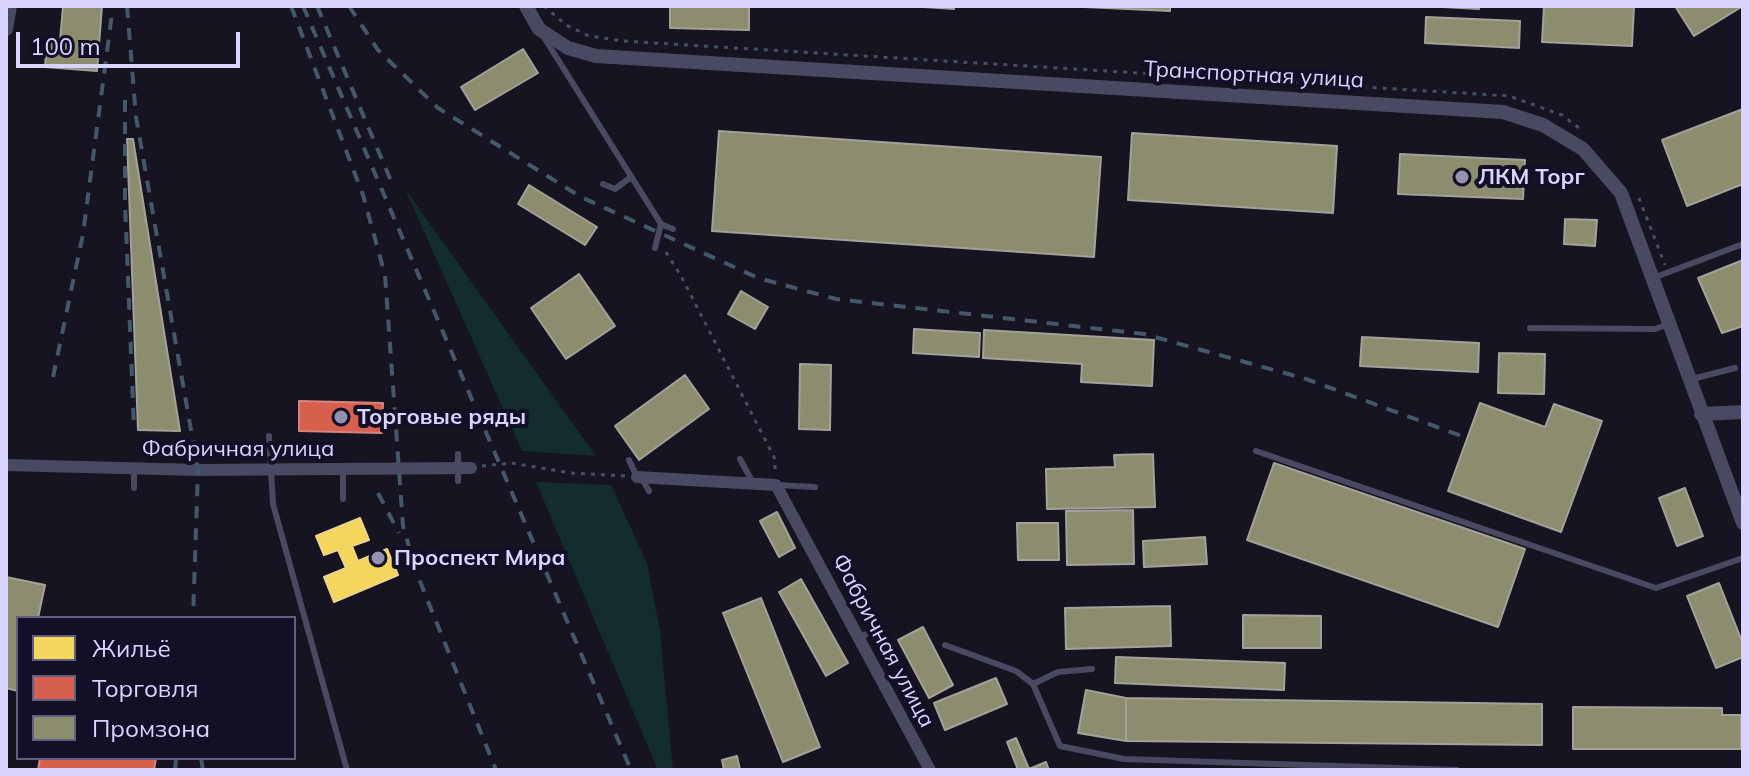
<!DOCTYPE html>
<meta charset="utf-8">
<style>
body{margin:0}
#map{position:relative;width:1749px;height:776px;overflow:hidden;background:#161421;font-family:Mulish,sans-serif}
canvas{display:block}
.frame{position:absolute;inset:0;border:8px solid #d9d4ff;pointer-events:none}
.legend{position:absolute;left:16px;top:616px;width:280px;height:144px;box-sizing:border-box;background:#130f26;border:2px solid #625e7d;margin:0;padding:10px 14px;list-style:none;font-size:24px;color:#d9d4ff}
.legend li{display:flex;align-items:center;gap:16px;height:40px}
.legend b{width:40px;border:2px solid #625e7d}
.scale{position:absolute;left:16px;top:32px;width:224px;height:36px;box-sizing:border-box;border:4px solid #d9d4ff;border-top:0;padding-left:10px;font-size:24px;line-height:28px;white-space:nowrap;color:#d9d4ff;-webkit-text-stroke:6px #130f26;paint-order:stroke}
</style>
<div id="map">
<canvas width="1749" height="776"></canvas>
<div class="frame"></div>
<ul class="legend">
<li><b style="height:22px;background:#f6d55c"></b>Жильё</li>
<li><b style="height:22px;background:#d6604d"></b>Торговля</li>
<li><b style="height:22px;background:#8c8c6e"></b>Промзона</li>
</ul>
<div class="scale">100 m</div>
</div>
<script>
const c = document.querySelector('canvas').getContext('2d');
c.lineJoin = 'round';
function paint(path, color) { c.fillStyle = color; c.fill(path, 'evenodd'); }
const poly = rows => new Path2D(rows.map(r => 'M' + r).join(''));
function trace(path, color, width, dash) { c.strokeStyle = color; c.lineWidth = width; c.lineCap = dash ? 'butt' : 'round'; c.setLineDash(dash || []); c.stroke(path); }
function drawText(font, color, halo, rows, align = 'center') {
  c.font = font + ' Mulish,sans-serif'; c.lineWidth = 8; c.setLineDash([]); c.textBaseline = 'middle'; c.strokeStyle = halo; c.fillStyle = color; for (const [text, x, y, turn = 0] of rows) {
    c.save(); c.translate(x, y); c.rotate((+turn || 0) * Math.PI / 180); c.textAlign = isNaN(turn) ? turn : align; if (halo) c.strokeText(text, 0, 0); c.fillText(text, 0, 0); c.restore();
  }
}
paint(poly([
 [405,189,596,456,522,451],
 [536,482,611,485,647,563,660,631,673,770,658,770]
]), '#132c2d');
const homes = poly([
 [360,518,369,540,352,546,358,561,387,549,398,575,334,602,324,577,346,568,338,550,324,555,316,536,360,518]
]);
paint(homes, '#f6d55c');
trace(homes, '#edd58d', 2);
const shops = poly([
 [299,401,383,403,382,433,299,431,299,401],
 [40,758,156,758,154,770,38,770,40,758]
]);
paint(shops, '#d6604d');
trace(shops, '#d78382', 2);
const industry = poly([
 [102,6,97,71,45,67,47,39,60,40,63,7,57,6,102,6],
 [670,6,749,6,749,30,670,28,670,6],
 [909,6,954,6,954,9,909,6],
 [1063,6,1170,6,1170,11,1063,6],
 [1425,6,1479,6,1479,9,1425,6],
 [1544,6,1634,6,1632,46,1542,42,1544,6],
 [1675,6,1743,6,1694,36,1675,6],
 [1426,17,1520,21,1519,48,1425,43,1426,17],
 [523,49,538,73,475,110,461,87,523,49],
 [1743,109,1743,184,1687,206,1662,140,1743,109],
 [719,131,1101,157,1094,257,712,231,719,131],
 [1132,133,1337,146,1333,213,1128,200,1132,133],
 [127,139,133,139,180,431,138,430,127,139],
 [1400,154,1525,160,1523,199,1398,194,1400,154],
 [529,185,597,227,585,245,518,204,529,185],
 [1565,219,1597,220,1595,246,1564,244,1565,219],
 [1743,260,1743,326,1722,333,1698,278,1743,260],
 [579,274,615,326,566,359,531,308,579,274],
 [741,291,768,307,755,329,728,314,741,291],
 [914,329,980,333,979,357,913,353,914,329],
 [984,330,1154,340,1152,386,1081,382,1082,364,983,358,984,330],
 [1362,337,1479,343,1478,372,1360,366,1362,337],
 [1499,353,1545,354,1544,394,1498,393,1499,353],
 [800,364,831,365,830,430,799,429,800,364],
 [685,375,709,409,639,460,615,426,685,375],
 [1480,403,1545,427,1554,404,1602,421,1561,532,1448,491,1480,403],
 [1153,454,1155,507,1047,509,1046,469,1115,467,1114,455,1153,454],
 [1274,463,1525,549,1498,627,1247,540,1274,463],
 [1685,488,1703,536,1677,546,1659,498,1685,488],
 [1133,510,1134,564,1067,565,1066,511,1133,510],
 [777,512,795,548,779,557,760,521,777,512],
 [1017,523,1058,523,1059,560,1018,560,1017,523],
 [1205,537,1207,564,1144,567,1143,541,1205,537],
 [6,577,45,585,38,618,18,618,18,691,6,688,6,577],
 [801,579,848,663,826,676,779,592,801,579],
 [1719,583,1743,644,1743,657,1716,668,1687,596,1719,583],
 [761,598,820,747,783,762,723,613,761,598],
 [1170,606,1171,646,1066,649,1065,608,1170,606],
 [1243,615,1321,616,1321,648,1243,648,1243,615],
 [923,627,953,685,929,698,898,640,923,627],
 [1116,657,1285,663,1284,690,1115,683,1116,657],
 [996,678,1007,704,945,730,934,703,996,678],
 [1086,690,1126,698,1126,741,1078,733,1086,690],
 [1126,698,1542,704,1542,745,1126,741,1126,698],
 [1573,707,1722,708,1722,715,1741,715,1741,749,1573,749,1573,707],
 [1016,738,1029,769,1026,770,1018,770,1007,742,1016,738],
 [737,756,740,770,724,770,722,760,737,756],
 [1046,762,1049,770,1026,770,1029,769,1046,762]
]);
paint(industry, '#8c8c6e');
trace(industry, '#a3a29a', 2);
trace(poly([
 [544,6,566,25,589,36,623,41,1509,96,1562,115,1583,131],
 [1639,198,1665,265],
 [666,252,681,276,775,459,775,474],
 [482,466,512,463,571,473,626,476]
]), '#44505f', 3, [4, 6]);
trace(poly([
 [545,39,661,224,673,229],
 [603,184,615,189,631,177],
 [655,248,661,224],
 [1653,278,1743,244],
 [1530,328,1655,329,1669,324],
 [1692,379,1735,368],
 [269,436,273,504,347,770],
 [1256,451,1656,588,1743,558],
 [458,454,458,481],
 [740,459,753,483],
 [629,460,637,477],
 [343,470,343,499],
 [641,477,649,491],
 [776,485,815,487],
 [134,488,134,468],
 [858,638,871,632],
 [945,645,1016,671,1033,684,1060,746,1124,759,1457,770],
 [1033,684,1058,672,1092,669]
]), '#4a4962', 6);
trace(poly([
 [6,465,198,470,471,468],
 [637,477,776,485,930,770]
]), '#4a4962', 12);
trace(poly([
 [526,6,539,29,568,48,596,56,1503,112,1543,125,1583,149,1621,193,1743,523],
 [6,29,10,6],
 [1701,414,1743,412]
]), '#4a4962', 14);
trace(poly([
 [127,6,136,117,198,470,193,618],
 [291,6,363,195,385,275,403,526,417,574,496,770],
 [303,6,631,770],
 [317,6,394,188],
 [349,6,378,50,438,108,581,197,758,278,836,299,1144,334,1306,379,1467,438],
 [125,100,125,203,134,428],
 [53,377,83,234,113,6],
 [378,493,399,533],
 [201,758,203,770],
 [175,770,176,758]
]), '#43596b', 4, [12, 10]);
for (const [x, y, r, color] of [
 [1462,177,8,"#9591b1"],
 [341,417,8,"#9591b1"],
 [378,558,8,"#9591b1"]
]) { const dot = new Path2D(); dot.arc(x, y, r, 0, 2 * Math.PI); c.fillStyle = color; c.fill(dot); trace(dot, '#130f26', 3); }
drawText('22px', '#d9d4ff', '#130f26', [
 ["Транспортная улица",1254,75,3],
 ["Фабричная улица",238,449],
 ["Фабричная улица",883,641,62]
]);
drawText('bold 22px', '#d9d4ff', '#130f26', [
 ["ЛКМ Торг",1478,177],
 ["Торговые ряды",357,417],
 ["Проспект Мира",394,558]
], 'left');
</script>
